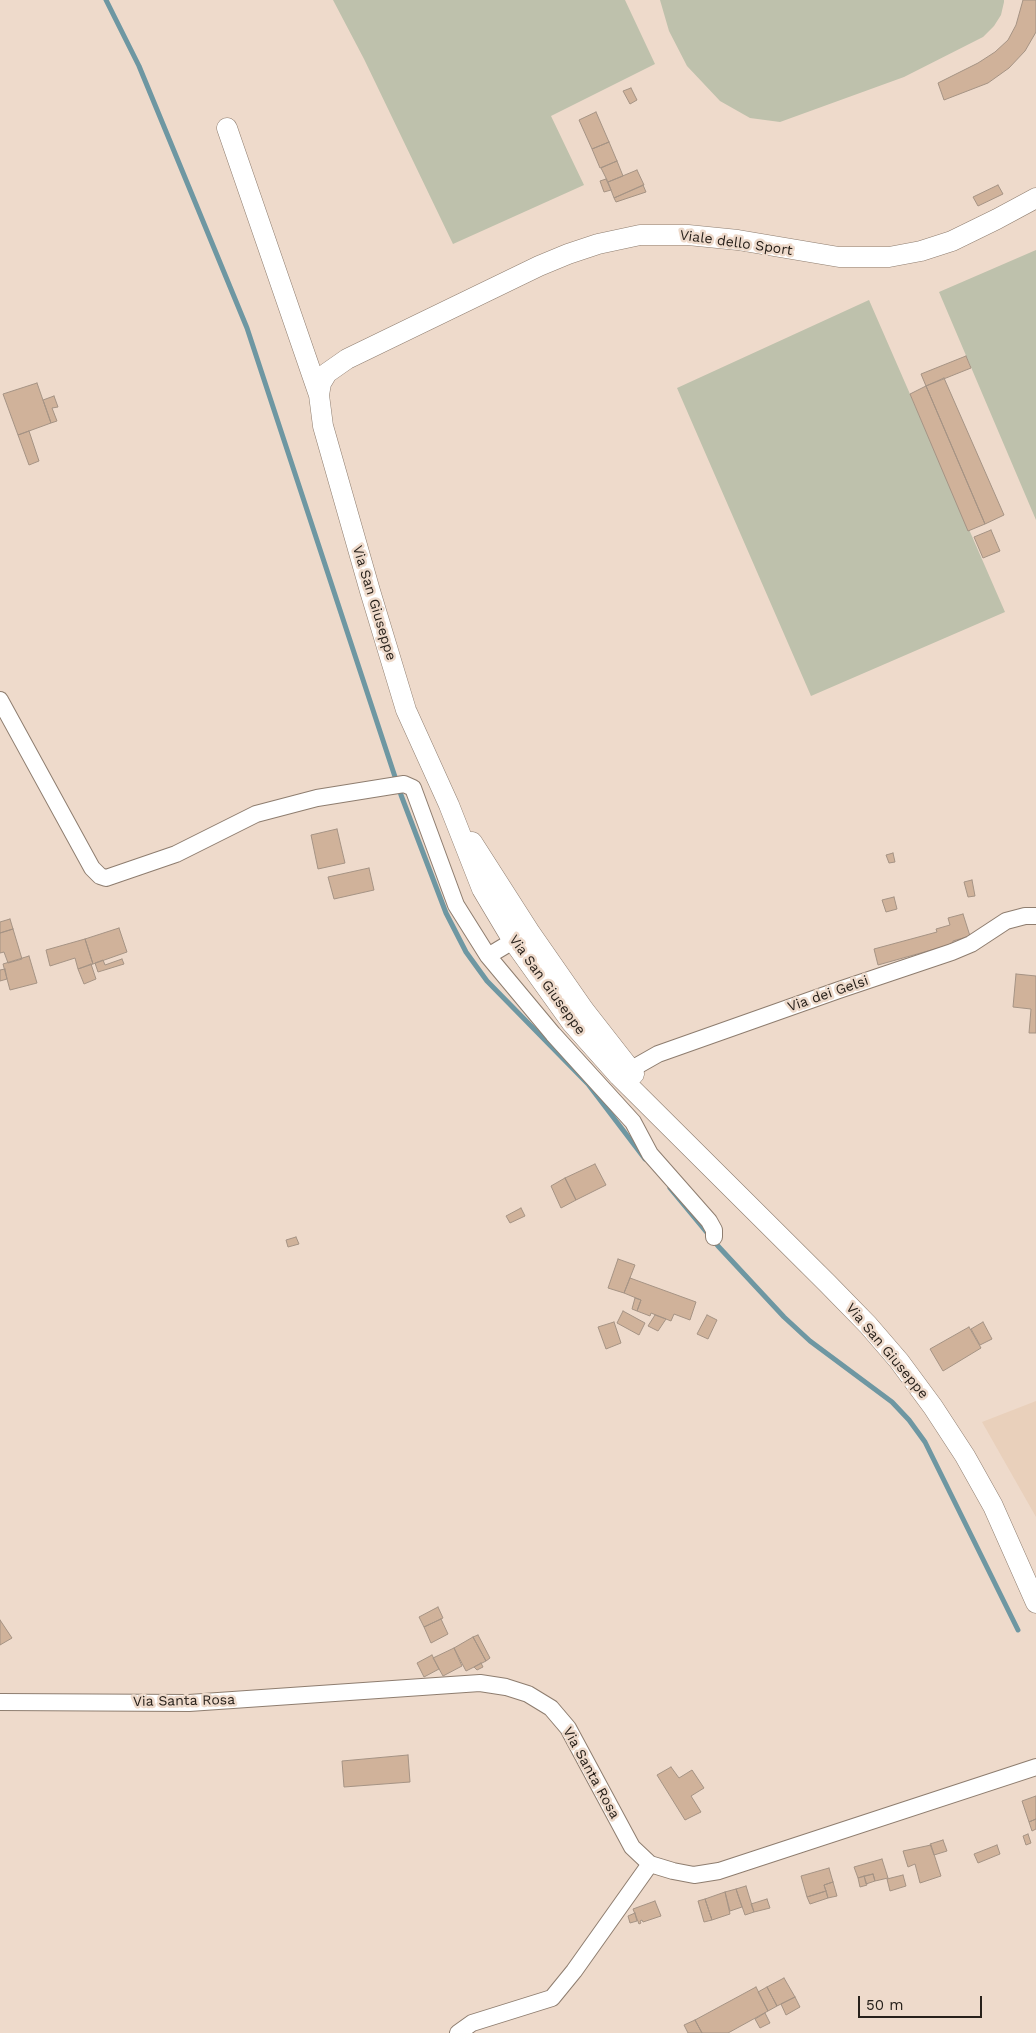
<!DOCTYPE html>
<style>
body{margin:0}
#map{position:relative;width:1036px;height:2033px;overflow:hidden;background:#eedacb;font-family:"Work Sans",sans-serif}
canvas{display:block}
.scale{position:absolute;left:858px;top:1996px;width:124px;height:22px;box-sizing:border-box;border:2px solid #27201a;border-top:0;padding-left:6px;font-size:15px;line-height:18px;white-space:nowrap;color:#27201a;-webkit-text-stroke:4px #eedacb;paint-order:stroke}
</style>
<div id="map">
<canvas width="1036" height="2033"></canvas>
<div class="scale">50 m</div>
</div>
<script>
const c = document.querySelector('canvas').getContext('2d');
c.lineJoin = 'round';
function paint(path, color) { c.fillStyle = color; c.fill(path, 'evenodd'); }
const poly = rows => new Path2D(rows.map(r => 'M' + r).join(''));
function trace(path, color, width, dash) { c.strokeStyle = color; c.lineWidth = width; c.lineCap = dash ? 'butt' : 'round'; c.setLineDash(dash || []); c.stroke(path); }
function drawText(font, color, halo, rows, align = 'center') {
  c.font = font + ' "Work Sans",sans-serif'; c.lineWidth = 5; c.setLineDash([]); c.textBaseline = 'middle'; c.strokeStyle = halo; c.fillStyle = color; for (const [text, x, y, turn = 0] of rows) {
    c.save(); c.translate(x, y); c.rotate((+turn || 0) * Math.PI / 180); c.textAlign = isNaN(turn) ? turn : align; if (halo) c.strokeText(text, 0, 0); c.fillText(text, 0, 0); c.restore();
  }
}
paint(poly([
 [1036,1401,1036,1517,982,1422]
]), '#e9d0bb');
paint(poly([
 [333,0,625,0,655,64,551,116,584,185,453,244,364,59],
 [660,0,1004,0,1004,2,1001,15,994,26,983,37,904,77,780,122,750,118,720,101,687,66,669,31],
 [1036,250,1036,520,939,292],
 [869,300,1005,612,811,696,677,388]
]), '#bec1ac');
trace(poly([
 [106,0,139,66,247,328,401,795,446,913,466,952,487,981,588,1084,645,1159],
 [670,1188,718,1246,784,1317,810,1341,892,1402,909,1420,925,1442,1018,1630]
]), '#6e97a2', 5);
const building = poly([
 [1023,0,1036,0,1036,32,1025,51,1009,68,988,83,944,100,938,83,978,63,995,52,1008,40,1016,25,1023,0],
 [631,88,637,100,630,104,623,91,631,88],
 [596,112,609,142,592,149,579,120,596,112],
 [609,142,617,161,600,168,592,149,609,142],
 [617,161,623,176,608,182,601,168,617,161],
 [637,170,644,185,614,198,608,182,637,170],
 [606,179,611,190,604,192,600,181,606,179],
 [643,185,646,192,616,202,614,198,643,185],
 [998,185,1003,194,978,206,973,197,998,185],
 [966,356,971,368,926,386,921,374,966,356],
 [944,378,1004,515,985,524,926,386,944,378],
 [37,383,51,423,18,435,3,394,37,383],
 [926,386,985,524,968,531,910,394,926,386],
 [54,396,58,407,52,408,57,421,51,423,43,400,54,396],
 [29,431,39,461,29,465,18,435,29,431],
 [991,530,1000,551,983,558,974,537,991,530],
 [337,829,345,863,318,869,311,835,337,829],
 [893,853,895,862,889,863,886,855,893,853],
 [369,868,374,890,334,899,328,877,369,868],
 [972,880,975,896,968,897,964,882,972,880],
 [894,897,897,909,886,912,882,900,894,897],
 [963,914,970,936,953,941,953,944,878,965,874,949,937,932,936,929,950,925,948,918,963,914],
 [10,919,13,929,0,933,0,922,10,919],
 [119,928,127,952,93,964,85,939,119,928],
 [13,929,22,959,8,963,4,952,0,953,0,933,13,929],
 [85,939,93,964,78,969,75,958,50,966,46,950,85,939],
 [29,956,37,983,10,990,3,964,29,956],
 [122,959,124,964,98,972,95,963,103,960,105,965,122,959],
 [91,964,96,979,84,984,78,969,91,964],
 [5,969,7,979,0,981,0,970,5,969],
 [1016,974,1036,976,1036,1033,1029,1033,1031,1009,1013,1007,1016,974],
 [595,1164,606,1185,576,1200,565,1178,595,1164],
 [565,1178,576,1200,561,1208,551,1186,565,1178],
 [521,1208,525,1216,510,1223,506,1216,521,1208],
 [296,1237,299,1244,288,1247,286,1240,296,1237],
 [618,1259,635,1265,624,1293,608,1288,618,1259],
 [630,1278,696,1302,690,1320,674,1314,671,1321,651,1313,650,1316,637,1311,641,1300,624,1293,630,1278],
 [635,1298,641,1300,637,1311,632,1309,635,1298],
 [623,1311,645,1323,639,1335,617,1323,623,1311],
 [655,1315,666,1319,658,1331,648,1326,655,1315],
 [707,1315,717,1320,708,1339,697,1334,707,1315],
 [614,1322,621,1343,606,1349,598,1327,614,1322],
 [983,1322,992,1339,980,1345,971,1329,983,1322],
 [969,1327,981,1348,943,1371,930,1349,969,1327],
 [438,1607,443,1618,424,1627,419,1617,438,1607],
 [441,1619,448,1634,431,1643,424,1627,441,1619],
 [0,1620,12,1638,0,1645,0,1620],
 [478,1635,490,1658,486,1661,473,1637,478,1635],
 [473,1637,486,1661,466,1671,454,1648,473,1637],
 [454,1648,462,1666,443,1676,433,1658,454,1648],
 [432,1655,439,1669,424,1677,417,1663,432,1655],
 [481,1663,483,1667,477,1670,474,1667,481,1663],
 [408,1755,410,1782,344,1787,342,1761,408,1755],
 [671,1767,679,1778,692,1770,704,1788,691,1796,701,1812,685,1820,657,1775,671,1767],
 [1036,1796,1036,1819,1029,1822,1022,1801,1036,1796],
 [1036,1819,1036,1829,1032,1831,1029,1822,1036,1819],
 [1028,1834,1031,1843,1026,1845,1023,1836,1028,1834],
 [943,1840,947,1851,934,1855,930,1844,943,1840],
 [931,1845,941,1876,920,1883,915,1864,908,1867,903,1851,931,1845],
 [997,1845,1000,1854,978,1863,974,1854,997,1845],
 [882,1859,888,1878,875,1881,873,1874,858,1878,854,1867,882,1859],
 [829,1868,833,1882,824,1885,826,1891,807,1897,801,1876,829,1868],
 [873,1874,875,1881,866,1884,864,1876,873,1874],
 [903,1875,906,1886,890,1891,887,1879,903,1875],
 [864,1876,867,1885,860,1887,858,1878,864,1876],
 [833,1882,837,1896,828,1898,824,1885,833,1882],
 [746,1886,754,1912,745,1915,736,1889,746,1886],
 [736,1889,742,1907,730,1911,725,1892,736,1889],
 [826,1891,828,1898,810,1904,807,1897,826,1891],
 [725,1892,730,1914,712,1920,705,1899,725,1892],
 [705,1899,712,1920,704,1922,698,1901,705,1899],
 [767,1899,770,1908,754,1912,751,1904,767,1899],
 [655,1901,661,1916,643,1922,642,1920,640,1921,641,1923,639,1924,633,1909,655,1901],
 [635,1913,637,1921,630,1923,628,1916,635,1913],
 [784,1978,795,1997,777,2006,767,1987,784,1978],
 [756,1987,768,2011,728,2033,702,2033,695,2020,756,1987],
 [767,1987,777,2006,768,2011,758,1992,767,1987],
 [795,1997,800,2007,786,2015,781,2004,795,1997],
 [765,2013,770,2023,760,2028,755,2019,765,2013],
 [695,2020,702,2033,688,2033,684,2025,695,2020]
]);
paint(building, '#d0b29a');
trace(building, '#a59384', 1);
const minor = poly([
 [0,700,92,868,100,876,106,878,176,854,256,814,317,798,404,784,413,788,456,905,488,956,553,1034,633,1122,650,1154,709,1221,714,1230,714,1237],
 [488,956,523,935],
 [621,1075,658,1054,839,990,952,952,971,944,1006,921,1025,916,1036,916],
 [0,1702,189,1703,480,1683,506,1687,528,1694,551,1708,568,1728,632,1847,650,1864,673,1871,694,1875,719,1871,1036,1767],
 [458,2033,472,2023,552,1998,574,1971,650,1864]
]);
const tertiary = poly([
 [227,128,319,395],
 [1036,198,997,219,952,241,921,251,889,257,839,257,738,240,688,235,640,235,598,244,568,254,539,266,347,359,327,373,321,383,319,395,323,426,370,591,406,710,449,805,482,889,513,941,571,1022,619,1076,828,1284,868,1325,899,1361,933,1407,965,1456,993,1506,1036,1603],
 [472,842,529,931,584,1010,634,1074]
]);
trace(minor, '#8e7d6f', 18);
trace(tertiary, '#8e7d6f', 21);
trace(minor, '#fff', 16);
trace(tertiary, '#fff', 20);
drawText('14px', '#27201a', '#eedacb', [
 ["Viale dello Sport",736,243,8],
 ["Via San Giuseppe",374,603,73],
 ["Via San Giuseppe",547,985,54],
 ["Via dei Gelsi",828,994,-19],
 ["Via San Giuseppe",887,1351,50],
 ["Via Santa Rosa",184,1701,-1],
 ["Via Santa Rosa",591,1773,61]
]);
</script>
